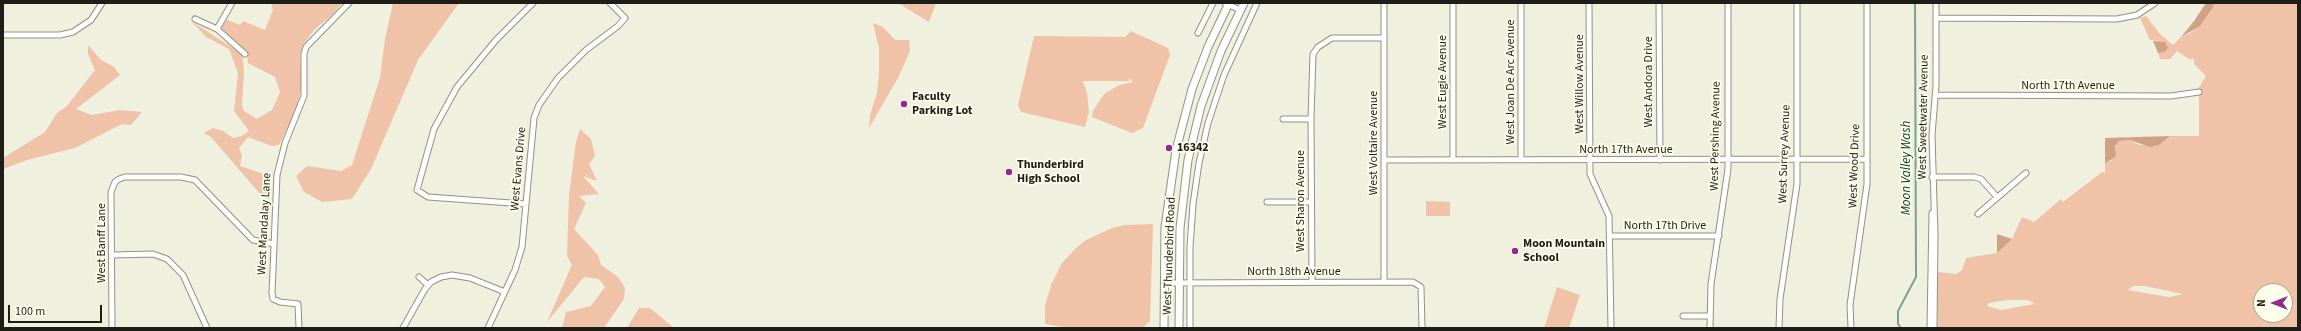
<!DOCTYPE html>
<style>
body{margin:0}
#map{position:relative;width:2301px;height:331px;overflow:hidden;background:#f0f0df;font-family:"Source Sans 3",sans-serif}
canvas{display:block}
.frame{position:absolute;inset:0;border:4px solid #1e1e18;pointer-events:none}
.north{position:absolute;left:2253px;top:283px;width:40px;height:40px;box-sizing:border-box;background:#fdfeec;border:1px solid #a4a497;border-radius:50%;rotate:270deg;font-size:11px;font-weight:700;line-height:16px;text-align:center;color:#1e1e18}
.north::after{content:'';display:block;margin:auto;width:14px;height:18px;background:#902b92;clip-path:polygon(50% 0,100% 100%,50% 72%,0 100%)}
.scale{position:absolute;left:8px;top:305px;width:94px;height:18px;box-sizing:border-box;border:2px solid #1e1e18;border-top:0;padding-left:5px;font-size:12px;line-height:14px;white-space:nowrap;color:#1e1e18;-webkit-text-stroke:3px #fdfeec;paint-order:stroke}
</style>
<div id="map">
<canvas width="2301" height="331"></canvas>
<div class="frame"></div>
<div class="north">N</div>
<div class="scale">100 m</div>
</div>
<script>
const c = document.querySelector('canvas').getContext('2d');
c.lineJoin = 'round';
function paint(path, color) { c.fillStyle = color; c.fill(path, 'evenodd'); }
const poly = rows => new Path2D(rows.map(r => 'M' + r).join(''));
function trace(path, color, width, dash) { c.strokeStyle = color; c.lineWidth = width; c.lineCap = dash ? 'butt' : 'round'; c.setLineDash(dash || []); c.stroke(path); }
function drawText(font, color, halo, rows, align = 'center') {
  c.font = font + ' "Source Sans 3",sans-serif'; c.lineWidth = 3.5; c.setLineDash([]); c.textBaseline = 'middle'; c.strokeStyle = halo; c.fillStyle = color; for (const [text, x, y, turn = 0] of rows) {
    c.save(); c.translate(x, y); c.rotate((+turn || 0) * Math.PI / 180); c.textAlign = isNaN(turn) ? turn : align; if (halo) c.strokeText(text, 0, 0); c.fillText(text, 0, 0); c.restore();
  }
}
paint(poly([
 [271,3,342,3,333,14,314,30,303,45,300,54,302,87,295,113,279,145,272,146,248,137,239,148,242,156,240,166,267,175,271,181,269,199,262,196,211,137,204,133,213,128,223,131,233,138,242,136,249,131,234,111,238,73,229,49,206,37,191,21,242,54,244,71,242,105,244,111,257,119,272,110,280,92,275,77,248,63,247,51,223,33,222,27,227,20,240,25,243,21,265,30,273,10],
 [393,3,459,3,418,60,371,169,352,199,322,202,304,192,296,176,307,166,341,171,352,165,380,78,385,39],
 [898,3,936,3,929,22],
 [2213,3,2298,3,2298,328,1936,328,1937,272,1957,274,1962,270,1966,258,1997,253,2012,239,2022,217,2034,222,2061,199,2063,202,2102,172,2105,173,2105,164,2111,161,2116,151,2115,146,2119,141,2130,140,2139,145,2159,145,2170,136,2199,136,2199,87,2206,76,2194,64,2194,59,2189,59,2177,51,2170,59,2160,59,2158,53,2164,52,2159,41,2150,40,2140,18,2146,16,2160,34,2173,45,2181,37,2192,32,2213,7],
 [2133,286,2145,286,2183,294,2169,297,2128,290],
 [2261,291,2285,291,2285,315,2261,315],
 [2007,300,2028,300,2035,304,2001,310,1987,306,1989,303],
 [873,23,883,27,895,40,909,40,910,51,899,76,869,128,870,115,877,93,879,75,879,48],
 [1131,31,1168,48,1170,55,1143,128,1132,133,1092,117,1093,111,1104,94,1119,85,1133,82,1129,78,1129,81,1083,81,1087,93,1089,112,1085,127,1021,112,1018,105,1034,36,1125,37],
 [88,45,101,60,114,67,120,75,76,109,92,115,119,110,142,112,131,125,122,124,75,148,27,160,3,169,3,158,45,132,57,113,66,107,95,70,88,54],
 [580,129,591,139,595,156,589,164,597,181,583,176,599,194,579,196,586,203,574,229,598,255,601,265,618,277,625,288,624,299,604,328,562,328,566,312,591,306,605,287,599,279,584,277,547,322,572,265,567,256,569,195,576,142],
 [1426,201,1450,202,1450,216,1426,216],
 [1153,224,1150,321,1143,328,1063,327,1045,324,1045,306,1051,285,1062,263,1076,248,1086,240,1112,228,1125,225],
 [1557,287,1580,295,1569,328,1544,328],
 [639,308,650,308,674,328,627,328]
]), '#f0c2a7');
paint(poly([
 [2206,3,2213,3,2213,7,2200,26,2181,37,2194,21],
 [2153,41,2165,42,2168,48,2164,52,2158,53],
 [2170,136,2159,145,2150,147,2130,140,2119,141,2115,146,2116,156,2105,164,2105,138],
 [1997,234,2012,239,1997,253]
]), '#d0a185');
trace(poly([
 [1901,328,1898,324,1898,311,1916,277,1915,3]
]), '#7ba28f', 2);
const minor = poly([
 [1225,3,1240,10],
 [1384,3,1384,282],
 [1453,3,1453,160],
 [1521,3,1521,160],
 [1589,3,1590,174,1609,216,1611,328],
 [1659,3,1660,160],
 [1936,18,2117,19,2137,15,2155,3],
 [195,19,217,29,245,54],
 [217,29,232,3],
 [1198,33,1213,3],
 [3,35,60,35,73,32,91,20,102,3],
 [1936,95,2171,96,2199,92],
 [1283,119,1311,119],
 [1384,160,1867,159],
 [1932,177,1974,177,1981,179,1997,197],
 [1267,202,1311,202],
 [525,204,428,197,417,190,434,129,457,87,496,40,533,3],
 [1978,214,2026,173],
 [1610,236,1719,236],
 [112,255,153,254,167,259,183,275,207,328],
 [419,277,428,285],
 [1312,282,1311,119,1313,54,1318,47,1332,38,1384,38],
 [1164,283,1413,282,1421,287,1422,328],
 [1683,316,1710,316],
 [112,328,111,192,115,182,119,179,125,177,181,177,195,180,253,240,274,244],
 [299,328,298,304,280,302,273,299,272,293,277,175,285,143,304,96,304,54,306,47,349,3],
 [403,328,425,289,431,282,441,277,452,275,470,278,505,292],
 [488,328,515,270,522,247,534,118,539,105,558,78,586,50,618,26,625,18,610,3],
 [1190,328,1190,247,1193,204,1199,163,1208,123,1224,75,1257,3],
 [1710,328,1711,284,1728,169,1728,3],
 [1779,328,1780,299,1797,184,1797,3],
 [1851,328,1850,305,1867,184,1867,3],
 [1930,328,1932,213],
 [1934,328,1935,235,1932,135,1936,86,1936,3]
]);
const secondary = poly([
 [1164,328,1165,227,1176,150,1192,89,1208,47,1229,3],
 [1179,328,1180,228,1188,160,1201,106,1221,51,1244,3]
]);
trace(minor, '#919282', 7);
trace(secondary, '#919282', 9);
trace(minor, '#fff', 5);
trace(secondary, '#fff', 7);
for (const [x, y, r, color] of [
 [904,104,4,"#902b92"],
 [1169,148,4,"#902b92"],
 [1009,172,4,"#902b92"],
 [1515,251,4,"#902b92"]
]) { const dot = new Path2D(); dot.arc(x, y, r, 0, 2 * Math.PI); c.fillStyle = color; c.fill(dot); trace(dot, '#fdfeec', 1.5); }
drawText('12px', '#1e1e18', '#fdfeec', [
 ["West Eugie Avenue",1443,82,-90],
 ["West Joan De Arc Avenue",1511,82,-90],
 ["West Andora Drive",1649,82,-90],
 ["West Willow Avenue",1580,84,-90],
 ["North 17th Avenue",2068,86],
 ["West Sweetwater Avenue",1924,117,-89],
 ["West Pershing Avenue",1716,136,-89],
 ["West Voltaire Avenue",1374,143,-90],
 ["North 17th Avenue",1626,150],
 ["West Surrey Avenue",1785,154,-88],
 ["West Wood Drive",1855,166,-88],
 ["West Evans Drive",519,169,-85],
 ["West Sharon Avenue",1301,201,-90],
 ["West Mandalay Lane",265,224,-87],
 ["North 17th Drive",1665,226],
 ["West Banff Lane",102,243,-90],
 ["West Thunderbird Road",1170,256,-88],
 ["North 18th Avenue",1294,272]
]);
drawText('bold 12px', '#1e1e18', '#fdfeec', [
 ["Faculty",912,97],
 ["Parking Lot",912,111],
 ["16342",1177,148],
 ["Thunderbird",1017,165],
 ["High School",1017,179],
 ["Moon Mountain",1523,244],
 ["School",1523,258]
], 'left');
drawText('italic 13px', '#023423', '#fdfeec', [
 ["Moon Valley Wash",1907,168,-90]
]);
</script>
